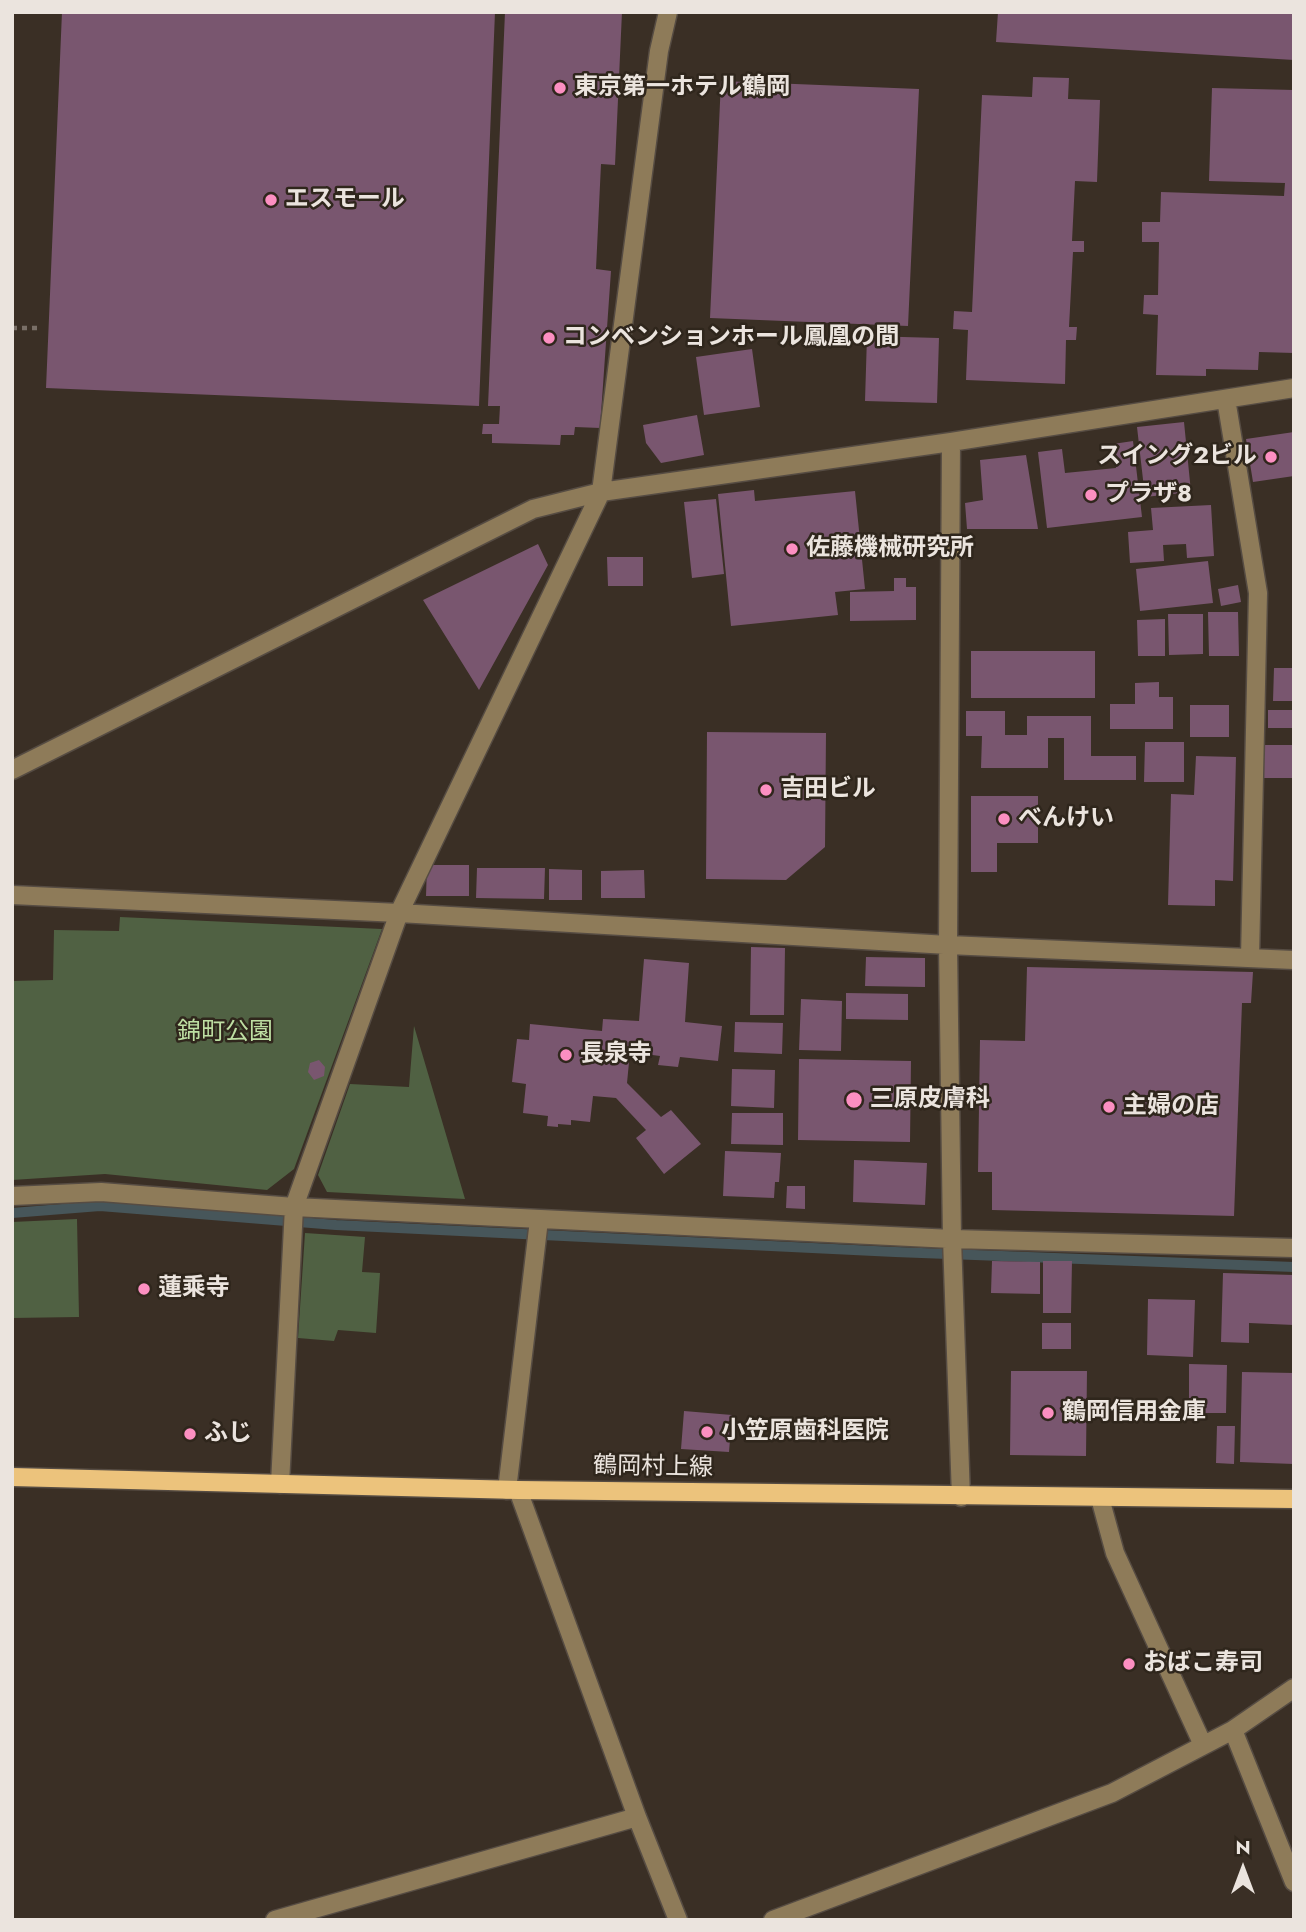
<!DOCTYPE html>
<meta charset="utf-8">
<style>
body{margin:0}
#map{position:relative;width:1306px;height:1932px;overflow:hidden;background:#3a2f25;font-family:Jost,sans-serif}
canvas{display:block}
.frame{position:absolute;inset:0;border:14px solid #ebe4de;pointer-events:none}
.north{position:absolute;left:1208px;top:1834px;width:70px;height:70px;-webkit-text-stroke:5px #2f261c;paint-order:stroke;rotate:0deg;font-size:19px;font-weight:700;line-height:28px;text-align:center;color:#ebe4de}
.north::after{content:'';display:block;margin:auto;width:24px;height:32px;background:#ebe4de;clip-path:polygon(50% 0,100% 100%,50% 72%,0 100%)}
</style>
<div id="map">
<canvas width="1306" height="1932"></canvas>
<div class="frame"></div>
<div class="north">N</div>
</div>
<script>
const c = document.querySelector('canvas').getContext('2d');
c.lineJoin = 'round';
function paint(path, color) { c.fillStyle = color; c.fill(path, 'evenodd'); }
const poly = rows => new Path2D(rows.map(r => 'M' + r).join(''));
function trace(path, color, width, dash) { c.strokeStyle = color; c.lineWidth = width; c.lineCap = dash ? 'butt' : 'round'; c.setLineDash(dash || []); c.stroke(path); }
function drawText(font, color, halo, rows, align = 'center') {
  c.font = font + ' Jost,"Noto Sans JP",sans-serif'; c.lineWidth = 5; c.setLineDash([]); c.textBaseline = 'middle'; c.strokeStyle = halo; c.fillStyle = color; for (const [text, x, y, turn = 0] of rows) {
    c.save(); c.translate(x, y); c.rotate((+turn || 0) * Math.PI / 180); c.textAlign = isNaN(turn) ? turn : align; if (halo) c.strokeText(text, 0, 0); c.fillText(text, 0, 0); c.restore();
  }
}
paint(poly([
 [120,917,382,929,294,1169,267,1190,105,1174,12,1180,12,981,53,980,54,930,119,931],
 [414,1026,465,1199,327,1192,318,1175,350,1084,409,1087],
 [77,1219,79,1317,12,1318,12,1222],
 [305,1233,365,1237,362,1272,380,1273,376,1333,338,1330,334,1341,298,1338]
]), '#506143');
trace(poly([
 [12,1213,100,1206,336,1225,895,1252,1294,1267]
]), '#47565a', 10);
paint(poly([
 [62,12,495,12,479,406,46,388],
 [505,12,622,12,615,165,601,164,596,269,611,271,600,428,575,427,574,435,561,435,560,445,492,443,492,434,482,434,483,424,499,424,500,406,488,406],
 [998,12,1294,12,1294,60,996,42],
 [1033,77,1069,78,1068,99,1100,100,1097,182,1075,181,1072,241,1084,241,1084,252,1073,252,1069,327,1077,327,1076,340,1066,340,1065,384,966,380,968,330,953,329,954,311,972,312,982,95,1032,97],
 [721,81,919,89,908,326,710,318],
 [1212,88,1294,90,1294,353,1259,352,1258,370,1206,369,1206,376,1156,375,1158,315,1143,314,1144,295,1158,295,1159,242,1142,242,1142,222,1160,222,1161,192,1284,196,1285,183,1209,181],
 [867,336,939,338,937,403,865,401],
 [752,349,760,407,704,415,696,357],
 [697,415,704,455,661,463,646,443,643,425],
 [1184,422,1191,492,1145,497,1137,427],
 [1294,432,1294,476,1253,482,1246,439],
 [1133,441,1142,517,1047,528,1038,452,1062,449,1065,473,1116,468,1113,444],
 [1026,455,1038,529,967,529,965,503,983,500,980,460],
 [754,490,755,501,855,491,865,589,835,592,838,615,731,626,718,494],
 [716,499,724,574,692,578,684,502],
 [1211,505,1214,556,1187,558,1186,544,1163,545,1164,561,1130,563,1128,532,1153,530,1151,508],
 [538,544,548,565,479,690,423,600],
 [607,557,643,557,643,586,608,586],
 [1208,561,1213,603,1140,611,1136,569],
 [894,578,906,578,906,587,916,587,916,620,850,621,850,592,894,591],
 [1238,585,1241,602,1221,606,1218,589],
 [1208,612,1238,612,1239,656,1209,656],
 [1168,614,1203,614,1203,654,1169,655],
 [1165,619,1165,656,1138,656,1137,620],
 [971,651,1095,651,1095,698,971,698],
 [1274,668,1294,668,1294,701,1273,701],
 [1159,682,1159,697,1173,697,1173,729,1110,729,1110,704,1135,704,1135,683],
 [1190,705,1229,705,1229,737,1190,737],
 [1268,710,1294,710,1294,728,1268,728],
 [966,711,1005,711,1005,735,1027,735,1027,716,1091,716,1091,756,1136,756,1136,780,1064,780,1064,738,1048,738,1048,768,981,768,982,736,966,736],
 [707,732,826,733,825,847,786,880,706,879],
 [1145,742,1184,742,1184,782,1144,782],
 [1261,745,1294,745,1294,778,1261,778],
 [1196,756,1236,757,1233,881,1215,880,1215,906,1168,905,1171,794,1194,795],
 [971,796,1038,796,1038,843,997,843,997,872,971,872],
 [427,865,469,865,469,896,426,896],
 [477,868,545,868,544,899,476,898],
 [549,869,582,870,582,900,549,900],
 [644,870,645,898,601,898,601,871],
 [751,947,785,948,784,1015,750,1015],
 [866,957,925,958,925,987,865,986],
 [644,959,689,963,685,1022,722,1026,718,1061,680,1057,678,1067,658,1065,660,1056,630,1052,627,1083,661,1117,671,1110,701,1144,664,1174,636,1138,646,1130,616,1098,593,1096,590,1122,571,1120,571,1125,558,1124,558,1127,547,1126,548,1116,523,1113,526,1084,512,1082,517,1039,529,1040,530,1024,602,1031,603,1019,639,1021],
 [1027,967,1253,972,1251,1003,1242,1003,1234,1216,992,1210,992,1172,978,1172,980,1040,1025,1041],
 [846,993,908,994,908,1020,846,1019],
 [801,999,842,1001,841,1051,799,1050],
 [735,1022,783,1023,782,1054,734,1052],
 [799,1059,911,1061,910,1142,798,1140],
 [319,1060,325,1067,324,1076,314,1080,308,1072,310,1063],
 [732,1069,775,1070,774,1108,731,1106],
 [732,1113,783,1113,783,1145,731,1144],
 [725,1151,781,1153,779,1182,775,1182,774,1198,723,1196],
 [854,1160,927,1163,925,1205,853,1202],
 [787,1186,805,1186,805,1209,786,1208],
 [992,1261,1040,1262,1040,1294,991,1293],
 [1043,1261,1072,1261,1071,1313,1043,1313],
 [1223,1273,1294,1275,1294,1325,1249,1323,1249,1343,1221,1342],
 [1148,1299,1195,1300,1193,1357,1147,1355],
 [1042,1323,1071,1323,1071,1349,1042,1349],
 [1189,1364,1227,1365,1226,1413,1189,1413],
 [1011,1371,1087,1371,1086,1456,1010,1455],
 [1242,1372,1294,1373,1294,1464,1240,1462],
 [684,1411,732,1415,729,1452,681,1449],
 [1217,1426,1235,1426,1234,1464,1216,1463]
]), '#79566f');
const minor = poly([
 [1226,399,1258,593,1250,958],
 [951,442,948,945,952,1239,961,1497],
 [12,770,533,509,601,492,951,442,1294,388],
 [12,895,399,913,948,945,1294,960],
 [12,1196,101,1192,294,1207,952,1239,1294,1248],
 [280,1484,294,1207,399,913,601,492,659,51,668,12],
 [507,1490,539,1220],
 [518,1490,637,1817,678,1920],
 [1100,1498,1115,1553,1203,1745],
 [1233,1730,1294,1882],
 [275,1920,637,1817],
 [773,1920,1112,1793,1233,1730,1294,1688]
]);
const major = poly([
 [12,1477,518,1490,1294,1499]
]);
trace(minor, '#564c43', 21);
trace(major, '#564c43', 21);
trace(poly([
 [12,328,39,328]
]), '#796f67', 4.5, [5, 5]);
trace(minor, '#8e7b59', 18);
trace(major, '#ecc37c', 18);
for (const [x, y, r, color] of [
 [560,88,7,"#fc8fc1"],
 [271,200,7,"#fc8fc1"],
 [549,338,7,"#fc8fc1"],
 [1271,457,7,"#fc8fc1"],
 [1091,495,7,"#fc8fc1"],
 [792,549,7,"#fc8fc1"],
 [766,790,7,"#fc8fc1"],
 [1004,819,7,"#fc8fc1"],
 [566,1055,7,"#fc8fc1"],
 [854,1100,9,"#fc8fc1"],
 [1109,1107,7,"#fc8fc1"],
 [144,1289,7,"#fc8fc1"],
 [1048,1413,7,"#fc8fc1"],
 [707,1432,7,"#fc8fc1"],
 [190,1434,7,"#fc8fc1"],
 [1129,1664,7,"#fc8fc1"]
]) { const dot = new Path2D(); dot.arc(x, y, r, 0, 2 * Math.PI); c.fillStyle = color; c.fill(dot); trace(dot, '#2f261c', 2.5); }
drawText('bold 24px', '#ebe4de', '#2f261c', [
 ["東京第一ホテル鶴岡",574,88],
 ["エスモール",285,200],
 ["コンベンションホール鳳凰の間",563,338],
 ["スイング2ビル",1257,457,"right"],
 ["プラザ8",1105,495],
 ["佐藤機械研究所",806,549],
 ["吉田ビル",780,790],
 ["べんけい",1018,819],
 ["長泉寺",580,1055],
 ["三原皮膚科",870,1100],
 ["主婦の店",1123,1107],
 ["蓮乘寺",158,1289],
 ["鶴岡信用金庫",1062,1413],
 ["小笠原歯科医院",721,1432],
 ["ふじ",204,1434],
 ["おばこ寿司",1143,1664]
], 'left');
drawText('24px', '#bedfa3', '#2f261c', [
 ["錦町公園",225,1033]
]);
drawText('24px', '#ebe4de', '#2f261c', [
 ["鶴岡村上線",653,1468,1]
]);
</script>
